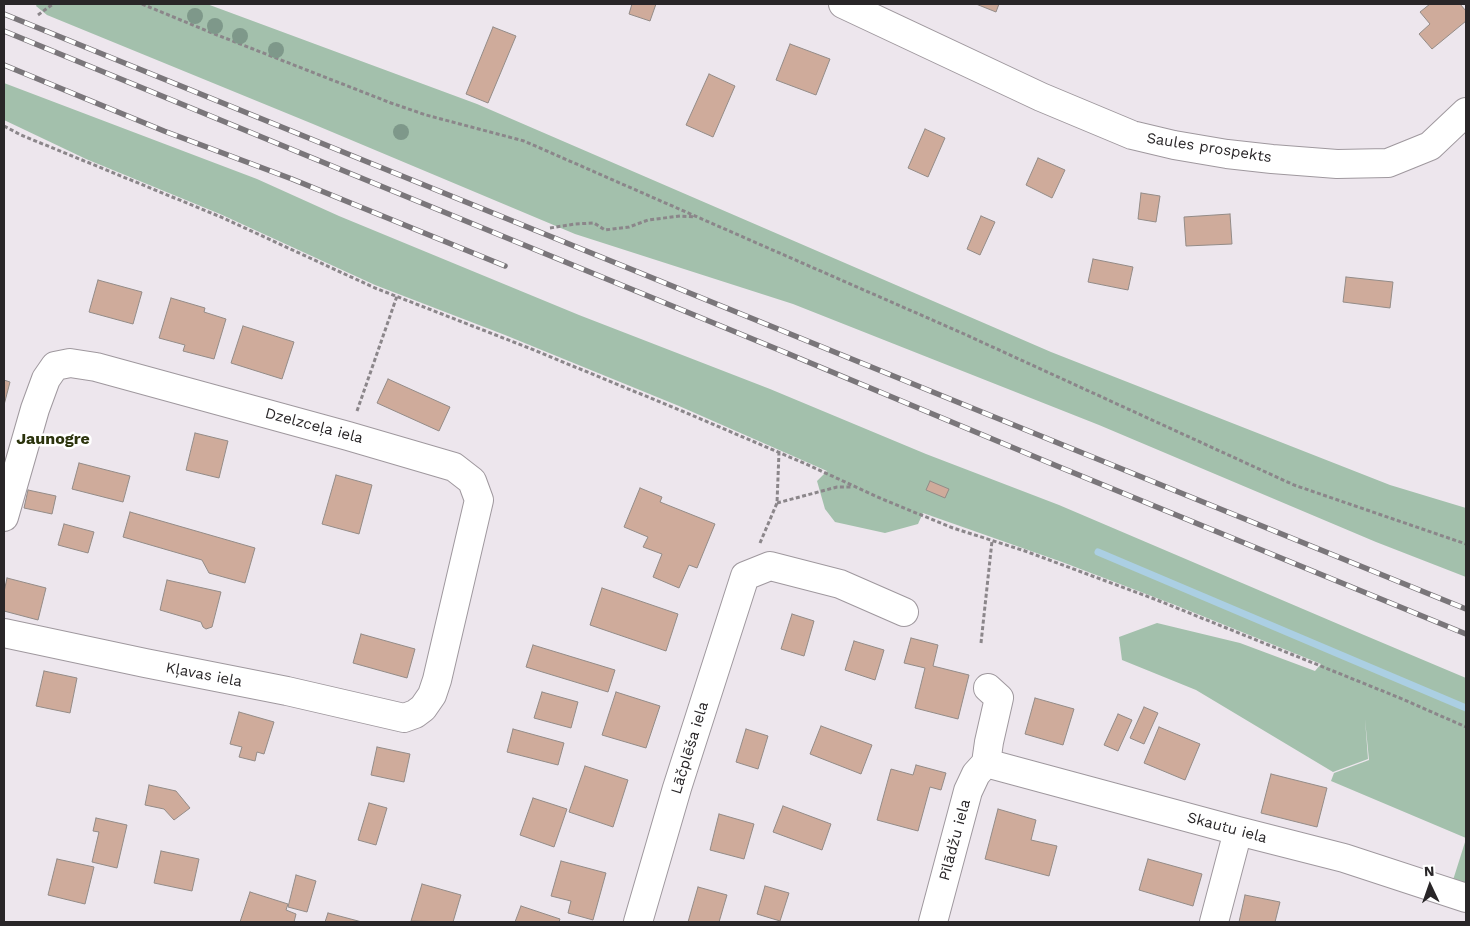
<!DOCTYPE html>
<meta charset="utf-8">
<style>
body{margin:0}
#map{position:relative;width:1470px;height:926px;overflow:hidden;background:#ede6ed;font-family:"Work Sans",sans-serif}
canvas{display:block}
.frame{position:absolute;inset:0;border:5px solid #292628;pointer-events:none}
.north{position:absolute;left:1405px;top:861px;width:50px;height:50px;-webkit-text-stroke:4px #fff;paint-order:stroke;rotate:357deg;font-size:14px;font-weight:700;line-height:20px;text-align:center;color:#292628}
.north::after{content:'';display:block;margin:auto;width:18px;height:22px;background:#292628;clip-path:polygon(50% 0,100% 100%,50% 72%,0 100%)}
</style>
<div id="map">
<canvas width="1470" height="926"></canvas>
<div class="frame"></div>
<div class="north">N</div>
</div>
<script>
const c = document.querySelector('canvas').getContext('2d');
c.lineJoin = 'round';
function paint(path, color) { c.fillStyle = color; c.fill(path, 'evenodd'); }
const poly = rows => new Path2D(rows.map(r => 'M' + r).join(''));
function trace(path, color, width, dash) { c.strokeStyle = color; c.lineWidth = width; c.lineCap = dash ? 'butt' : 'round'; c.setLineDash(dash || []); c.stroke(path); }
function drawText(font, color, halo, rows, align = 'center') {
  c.font = font + ' "Work Sans",sans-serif'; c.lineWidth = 5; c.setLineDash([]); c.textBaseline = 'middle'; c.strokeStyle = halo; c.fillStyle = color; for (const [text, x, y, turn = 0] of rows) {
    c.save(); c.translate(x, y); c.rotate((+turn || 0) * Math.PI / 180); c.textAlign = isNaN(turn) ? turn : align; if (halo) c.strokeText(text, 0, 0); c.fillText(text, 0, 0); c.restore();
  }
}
paint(poly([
 [37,4,207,4,477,104,1051,352,1390,485,1466,508,1466,577,1376,542,1099,425,793,304,575,234,313,124,47,15,36,6],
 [4,83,257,179,339,216,579,315,770,389,926,454,1059,505,1364,635,1466,678,1466,838,1331,781,1334,773,1369,760,1365,719,1368,759,1333,772,1196,690,1122,660,1119,637,1157,623,1240,643,1315,671,1321,664,1175,605,1062,562,923,513,918,524,885,533,835,522,825,509,817,481,827,471,679,406,505,335,375,285,220,214,86,159,4,120],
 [1466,839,1466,885,1451,883,1454,877]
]), '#a3c0ac');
trace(poly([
 [1098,552,1466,708]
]), '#abcfe3', 7);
const building = poly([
 [632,4,656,4,650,21,629,14,632,4],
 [976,4,999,4,996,12,976,4],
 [1430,4,1460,4,1466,11,1466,21,1432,49,1419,34,1430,24,1420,12,1430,4],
 [493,27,516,36,488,103,466,94,493,27],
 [790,44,830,59,816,95,776,80,790,44],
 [709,74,735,86,713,137,686,125,709,74],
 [925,129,945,138,928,177,908,168,925,129],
 [1038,158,1065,170,1052,198,1026,185,1038,158],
 [1141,193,1160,196,1156,222,1138,219,1141,193],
 [1230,214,1232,244,1186,246,1184,217,1230,214],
 [981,216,995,222,980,255,967,249,981,216],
 [1093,259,1133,267,1128,290,1088,282,1093,259],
 [1346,277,1393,282,1390,308,1343,302,1346,277],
 [98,280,142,292,133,324,89,312,98,280],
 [171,298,205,308,204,312,226,319,214,359,183,351,185,345,159,338,171,298],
 [243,326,294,342,282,379,231,363,243,326],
 [388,379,450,407,439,431,377,403,388,379],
 [4,380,10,382,4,405,4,380],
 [195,433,228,441,219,478,186,470,195,433],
 [79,463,130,476,123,502,72,489,79,463],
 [336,475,372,485,359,534,322,524,336,475],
 [930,481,949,489,945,498,926,490,930,481],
 [640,488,662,497,660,502,715,524,697,568,689,565,679,588,653,577,662,554,643,547,648,537,624,527,640,488],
 [28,490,56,496,52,514,24,508,28,490],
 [130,512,255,548,245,583,209,573,202,560,123,537,130,512],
 [64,524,94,532,88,553,58,545,64,524],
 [7,578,46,588,38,620,4,611,4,592,7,578],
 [167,580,221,592,212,627,206,629,203,627,201,622,160,610,167,580],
 [602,588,678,614,666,651,590,625,602,588],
 [792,614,814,621,804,656,781,649,792,614],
 [361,634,415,649,407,678,353,663,361,634],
 [911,638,938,645,933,666,969,675,958,719,915,708,925,668,904,663,911,638],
 [854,641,884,650,875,680,845,670,854,641],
 [533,645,615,670,608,692,526,667,533,645],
 [44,671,77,678,70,713,36,706,44,671],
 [542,692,578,702,571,728,534,718,542,692],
 [616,692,660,706,646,748,602,735,616,692],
 [1035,698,1074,709,1063,745,1025,734,1035,698],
 [1144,707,1158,713,1144,744,1130,738,1144,707],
 [239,712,274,722,264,754,257,752,255,761,239,757,242,747,230,744,239,712],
 [1118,714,1132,720,1118,751,1104,745,1118,714],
 [821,726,872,745,861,774,810,754,821,726],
 [1159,727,1200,744,1185,780,1144,763,1159,727],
 [513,729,564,743,558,765,507,752,513,729],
 [746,729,768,736,758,769,736,762,746,729],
 [377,747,410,754,404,782,371,775,377,747],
 [916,765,946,773,941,790,930,787,918,831,877,820,891,769,913,775,916,765],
 [585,766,628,780,613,827,569,812,585,766],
 [1271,774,1327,788,1317,827,1261,813,1271,774],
 [149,785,176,791,190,808,174,820,164,809,145,805,149,785],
 [533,798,567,809,554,847,520,835,533,798],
 [369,803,387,808,376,845,358,840,369,803],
 [783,806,831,824,822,850,773,832,783,806],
 [998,809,1036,820,1031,840,1057,846,1049,876,985,859,998,809],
 [719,814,754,824,744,859,710,850,719,814],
 [96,818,127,825,117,868,92,862,99,832,93,831,96,818],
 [161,851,199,859,192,891,154,883,161,851],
 [57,859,94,867,85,904,48,895,57,859],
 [1148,859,1202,874,1193,906,1139,890,1148,859],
 [561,861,606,873,593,920,568,913,571,901,551,896,561,861],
 [296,875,316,881,307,912,288,907,296,875],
 [422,884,461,895,453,922,411,921,422,884],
 [765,886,789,893,780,921,757,914,765,886],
 [698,887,727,895,719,922,688,922,698,887],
 [250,892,288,904,286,910,296,914,294,922,240,922,250,892],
 [1245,895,1280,902,1275,922,1239,922,1245,895],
 [521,906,560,919,559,922,515,922,521,906],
 [328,913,362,922,325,922,328,913]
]);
paint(building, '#cfab9b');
trace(building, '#938b87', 1);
const minor = poly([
 [843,4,1041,97,1132,135,1174,145,1227,154,1272,159,1337,164,1388,163,1430,146,1466,112],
 [4,517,35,409,46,379,55,366,70,363,96,367,348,436,454,467,472,481,479,500,437,680,432,695,423,708,415,714,404,718,287,691,145,663,4,633],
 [986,763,1238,831,1344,858,1466,898],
 [986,763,989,742,999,698,988,688],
 [638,922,677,788,745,576,770,566,840,584,904,612],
 [933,922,968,791,976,774,986,763],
 [1214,922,1238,831]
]);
trace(minor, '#9f989e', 30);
trace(poly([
 [142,4,207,31,391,103,426,115,524,141,962,333,1294,485,1466,544],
 [38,15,53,4],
 [4,126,21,135,221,217,375,288,529,348,682,411,806,464,882,499,953,528,1025,551,1157,600,1400,698,1466,727],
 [550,228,575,224,594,223,605,230,629,227,648,220,680,216,695,217],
 [357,411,397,296],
 [777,503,837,487,852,487],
 [760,543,777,503,779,452],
 [981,643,992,541]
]), '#8b868a', 3, [4, 2.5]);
trace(minor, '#fff', 28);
const rail = poly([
 [4,14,1466,609],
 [4,31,789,354,1057,466,1466,634],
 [4,65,164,131,292,179,505,266]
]);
trace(rail, '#7a767a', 5.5);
trace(rail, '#fff', 4, [11]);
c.fillStyle = '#7e988a';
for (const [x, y] of [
 [195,16],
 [215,26],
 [240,36],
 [276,50],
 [401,132]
]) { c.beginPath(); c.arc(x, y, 8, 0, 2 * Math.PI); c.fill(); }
drawText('15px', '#292628', '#fff', [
 ["Saules prospekts",1209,148,9],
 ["Dzelzceļa iela",314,426,15],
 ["Kļavas iela",204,675,11],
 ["Lāčplēša iela",690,748,-73],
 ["Skautu iela",1227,828,15],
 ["Pīlādžu iela",955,840,-75]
]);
drawText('bold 16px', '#2b330c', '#fff', [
 ["Jaunogre",53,439]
]);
</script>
